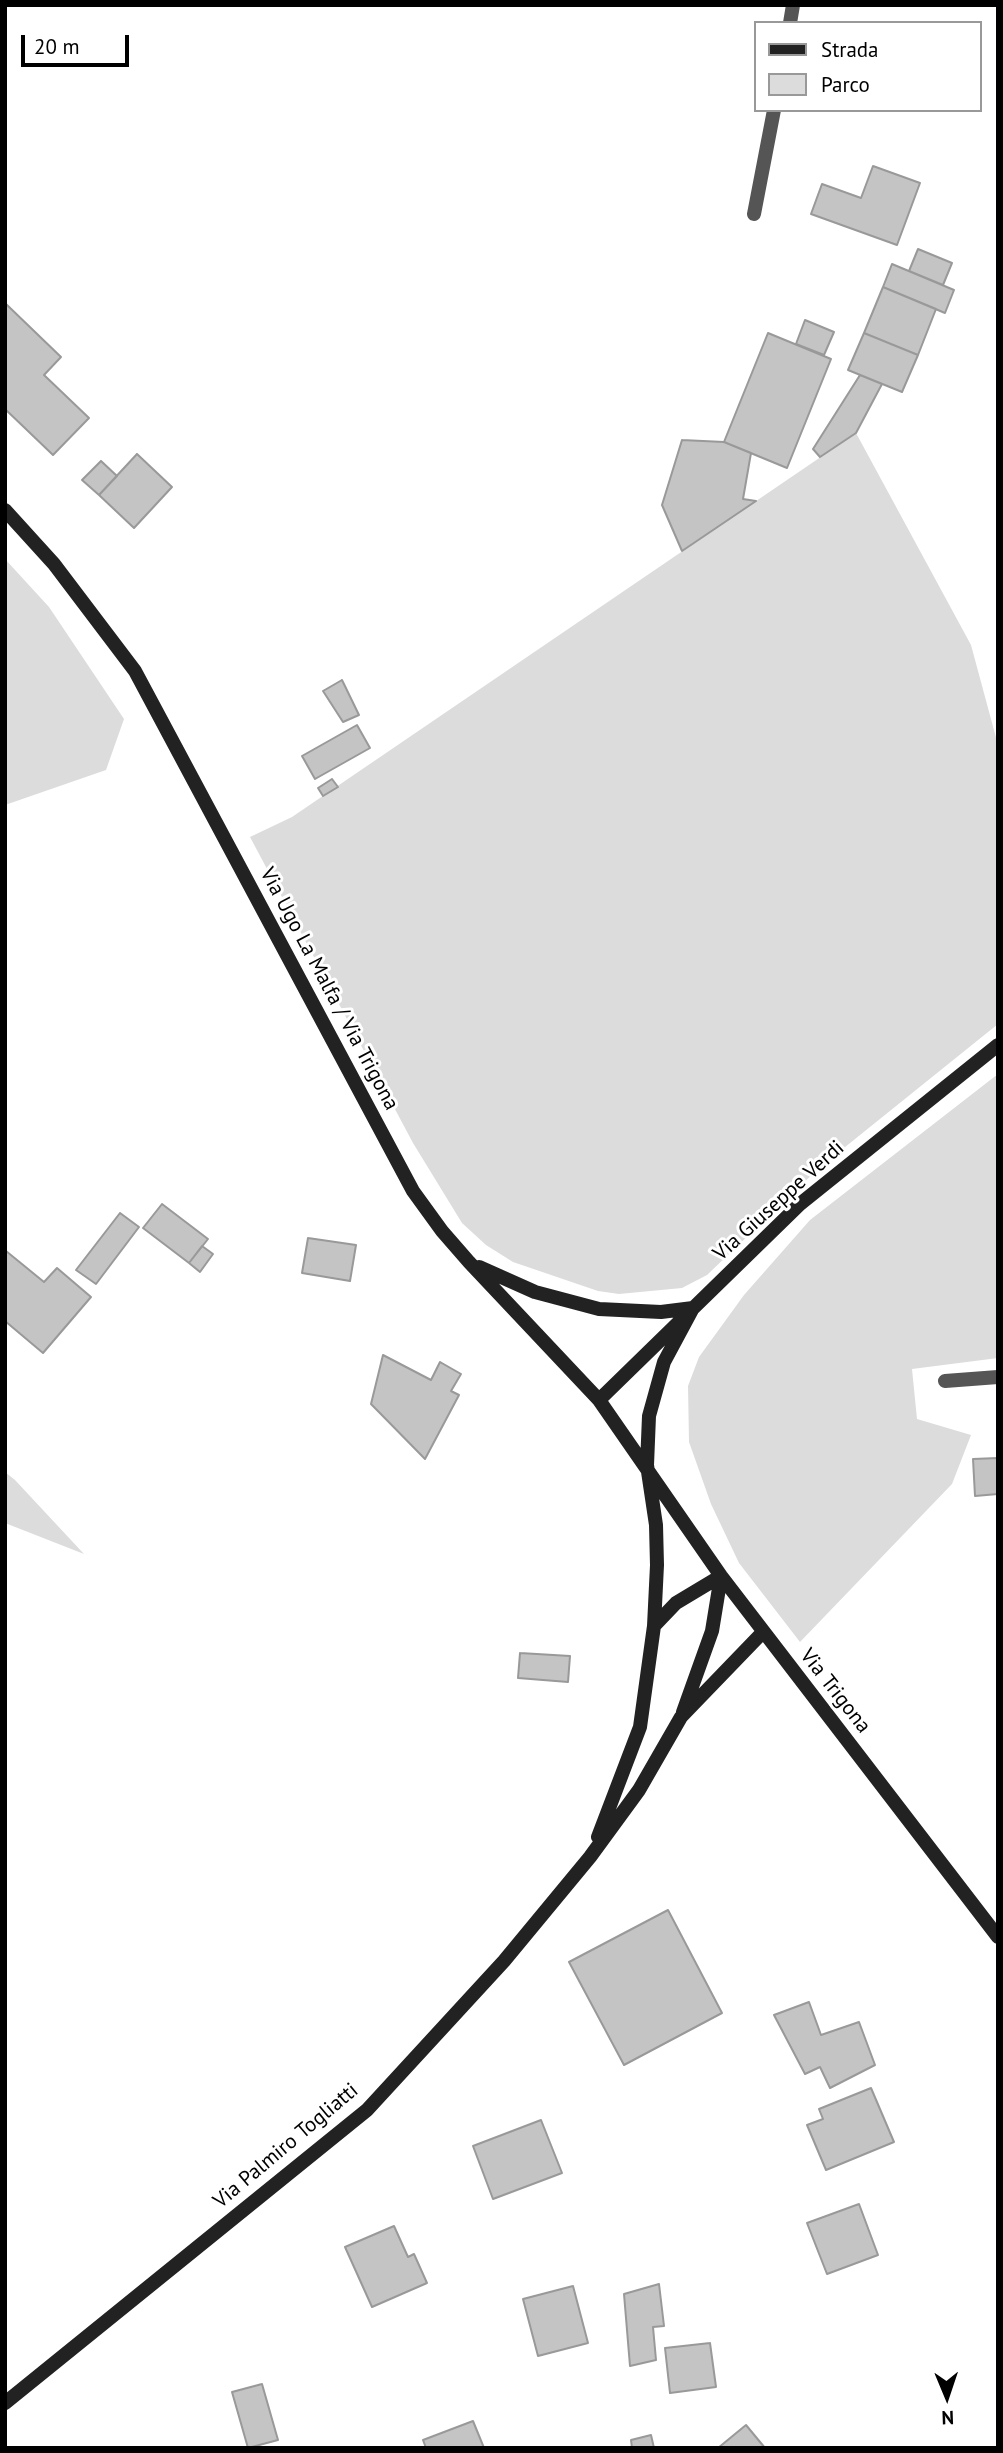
<!DOCTYPE html>
<style>
body{margin:0}
#map{position:relative;width:1003px;height:2453px;overflow:hidden;background:#fff;font-family:"PT Sans",sans-serif}
canvas{display:block}
.frame{position:absolute;inset:0;border:7px solid #000;pointer-events:none}
.legend{position:absolute;left:754px;top:21px;width:228px;height:91px;box-sizing:border-box;background:#fff;border:2px solid #999;margin:0;padding:9px 12px;list-style:none;font-size:21px;color:#000}
.legend li{display:flex;align-items:center;gap:14px;height:35px}
.legend b{width:35px;border:2px solid #999}
.north{position:absolute;left:912px;top:2362px;width:70px;height:70px;-webkit-text-stroke:5px #fff;paint-order:stroke;rotate:178deg;font-size:19px;font-weight:700;line-height:28px;text-align:center;color:#000}
.north::after{content:'';display:block;margin:auto;width:24px;height:32px;background:#000;clip-path:polygon(50% 0,100% 100%,50% 72%,0 100%)}
.scale{position:absolute;left:21px;top:35px;width:108px;height:32px;box-sizing:border-box;border:4px solid #000;border-top:0;padding-left:9px;font-size:21px;line-height:24px;white-space:nowrap;color:#000;-webkit-text-stroke:5px #fff;paint-order:stroke}
</style>
<div id="map">
<canvas width="1003" height="2453"></canvas>
<div class="frame"></div>
<ul class="legend">
<li><b style="height:9px;background:#222"></b>Strada</li>
<li><b style="height:19px;background:#dcdcdc"></b>Parco</li>
</ul>
<div class="north">N</div>
<div class="scale">20 m</div>
</div>
<script>
const c = document.querySelector('canvas').getContext('2d');
c.lineJoin = 'round';
function paint(path, color) { c.fillStyle = color; c.fill(path, 'evenodd'); }
const poly = rows => new Path2D(rows.map(r => 'M' + r).join(''));
function trace(path, color, width, dash) { c.strokeStyle = color; c.lineWidth = width; c.lineCap = dash ? 'butt' : 'round'; c.setLineDash(dash || []); c.stroke(path); }
function drawText(font, color, halo, rows, align = 'center') {
  c.font = font + ' "PT Sans",sans-serif'; c.lineWidth = 6; c.setLineDash([]); c.textBaseline = 'middle'; c.strokeStyle = halo; c.fillStyle = color; for (const [text, x, y, turn = 0] of rows) {
    c.save(); c.translate(x, y); c.rotate((+turn || 0) * Math.PI / 180); c.textAlign = isNaN(turn) ? turn : align; if (halo) c.strokeText(text, 0, 0); c.fillText(text, 0, 0); c.restore();
  }
}
paint(poly([
 [856,433,971,645,998,745,998,1024,819,1168,707,1275,682,1288,619,1294,598,1291,513,1262,486,1245,462,1223,413,1143,250,837,292,817],
 [5,559,49,607,124,719,106,770,5,805],
 [998,1074,998,1358,912,1369,917,1419,971,1435,952,1484,800,1642,739,1563,711,1504,689,1442,688,1386,699,1357,744,1295,810,1220],
 [5,1472,15,1480,84,1554,5,1523]
]), '#dcdcdc');
const building = poly([
 [873,166,920,183,897,245,811,214,822,184,861,198,873,166],
 [918,249,952,263,943,285,909,271,918,249],
 [892,264,954,290,945,313,883,287,892,264],
 [883,287,936,309,918,355,864,333,883,287],
 [6,304,61,357,44,375,89,418,53,455,5,409,6,304],
 [805,320,834,332,824,355,796,344,805,320],
 [768,333,831,359,787,468,724,442,768,333],
 [864,333,918,355,902,392,848,370,864,333],
 [860,375,882,384,856,433,820,457,813,449,860,375],
 [682,440,724,442,751,453,743,499,756,501,682,551,662,505,682,440],
 [137,454,172,487,134,528,99,495,137,454],
 [101,461,117,476,99,495,82,480,101,461],
 [342,680,359,715,343,722,323,691,342,680],
 [357,725,370,748,315,779,302,756,357,725],
 [332,779,338,787,323,796,318,788,332,779],
 [162,1204,208,1239,189,1263,143,1228,162,1204],
 [120,1213,139,1227,96,1284,76,1270,120,1213],
 [308,1238,356,1245,350,1281,302,1273,308,1238],
 [202,1246,213,1254,200,1272,189,1263,202,1246],
 [6,1251,44,1282,57,1268,91,1297,43,1353,5,1321,6,1251],
 [383,1355,431,1380,440,1362,461,1374,451,1391,459,1395,425,1459,371,1404,383,1355],
 [998,1458,998,1494,975,1496,973,1459,998,1458],
 [520,1653,570,1656,568,1682,518,1678,520,1653],
 [668,1910,722,2013,624,2065,569,1962,668,1910],
 [809,2002,821,2035,859,2022,875,2065,830,2088,820,2067,805,2074,774,2015,809,2002],
 [871,2088,894,2142,826,2170,807,2125,823,2119,819,2109,871,2088],
 [541,2120,562,2173,493,2199,473,2146,541,2120],
 [859,2204,878,2255,827,2274,807,2223,859,2204],
 [394,2226,408,2257,414,2254,427,2283,372,2307,345,2247,394,2226],
 [659,2284,664,2326,653,2327,656,2360,630,2366,624,2294,659,2284],
 [573,2286,588,2343,538,2356,523,2299,573,2286],
 [710,2343,716,2387,670,2393,665,2348,710,2343],
 [262,2384,278,2440,248,2448,232,2392,262,2384],
 [473,2421,484,2448,426,2448,423,2440,473,2421],
 [746,2425,765,2448,718,2448,746,2425],
 [651,2435,654,2448,632,2448,631,2440,651,2435]
]);
paint(building, '#c4c4c4');
trace(building, '#999', 2);
trace(poly([
 [790,23,793,5],
 [754,214,774,110],
 [945,1381,998,1377]
]), '#555', 14);
trace(poly([
 [5,510,54,564,135,671,413,1191,442,1231,469,1262,599,1400,721,1576,998,1937],
 [479,1267,535,1292,599,1309,661,1312,693,1308],
 [599,1400,800,1204,998,1045],
 [654,1626,676,1603,721,1576],
 [683,1712,712,1631,721,1576],
 [598,1837,640,1727,654,1626,657,1565,656,1525,647,1465,649,1416,664,1362,693,1308],
 [5,2403,367,2110,504,1961,590,1857,639,1790,681,1717,763,1632]
]), '#222', 14);
drawText('21px', '#000', '#fff', [
 ["Via Ugo La Malfa / Via Trigona",329,989,62],
 ["Via Giuseppe Verdi",779,1201,-42],
 ["Via Trigona",835,1691,52],
 ["Via Palmiro Togliatti",286,2146,-40]
]);
</script>
